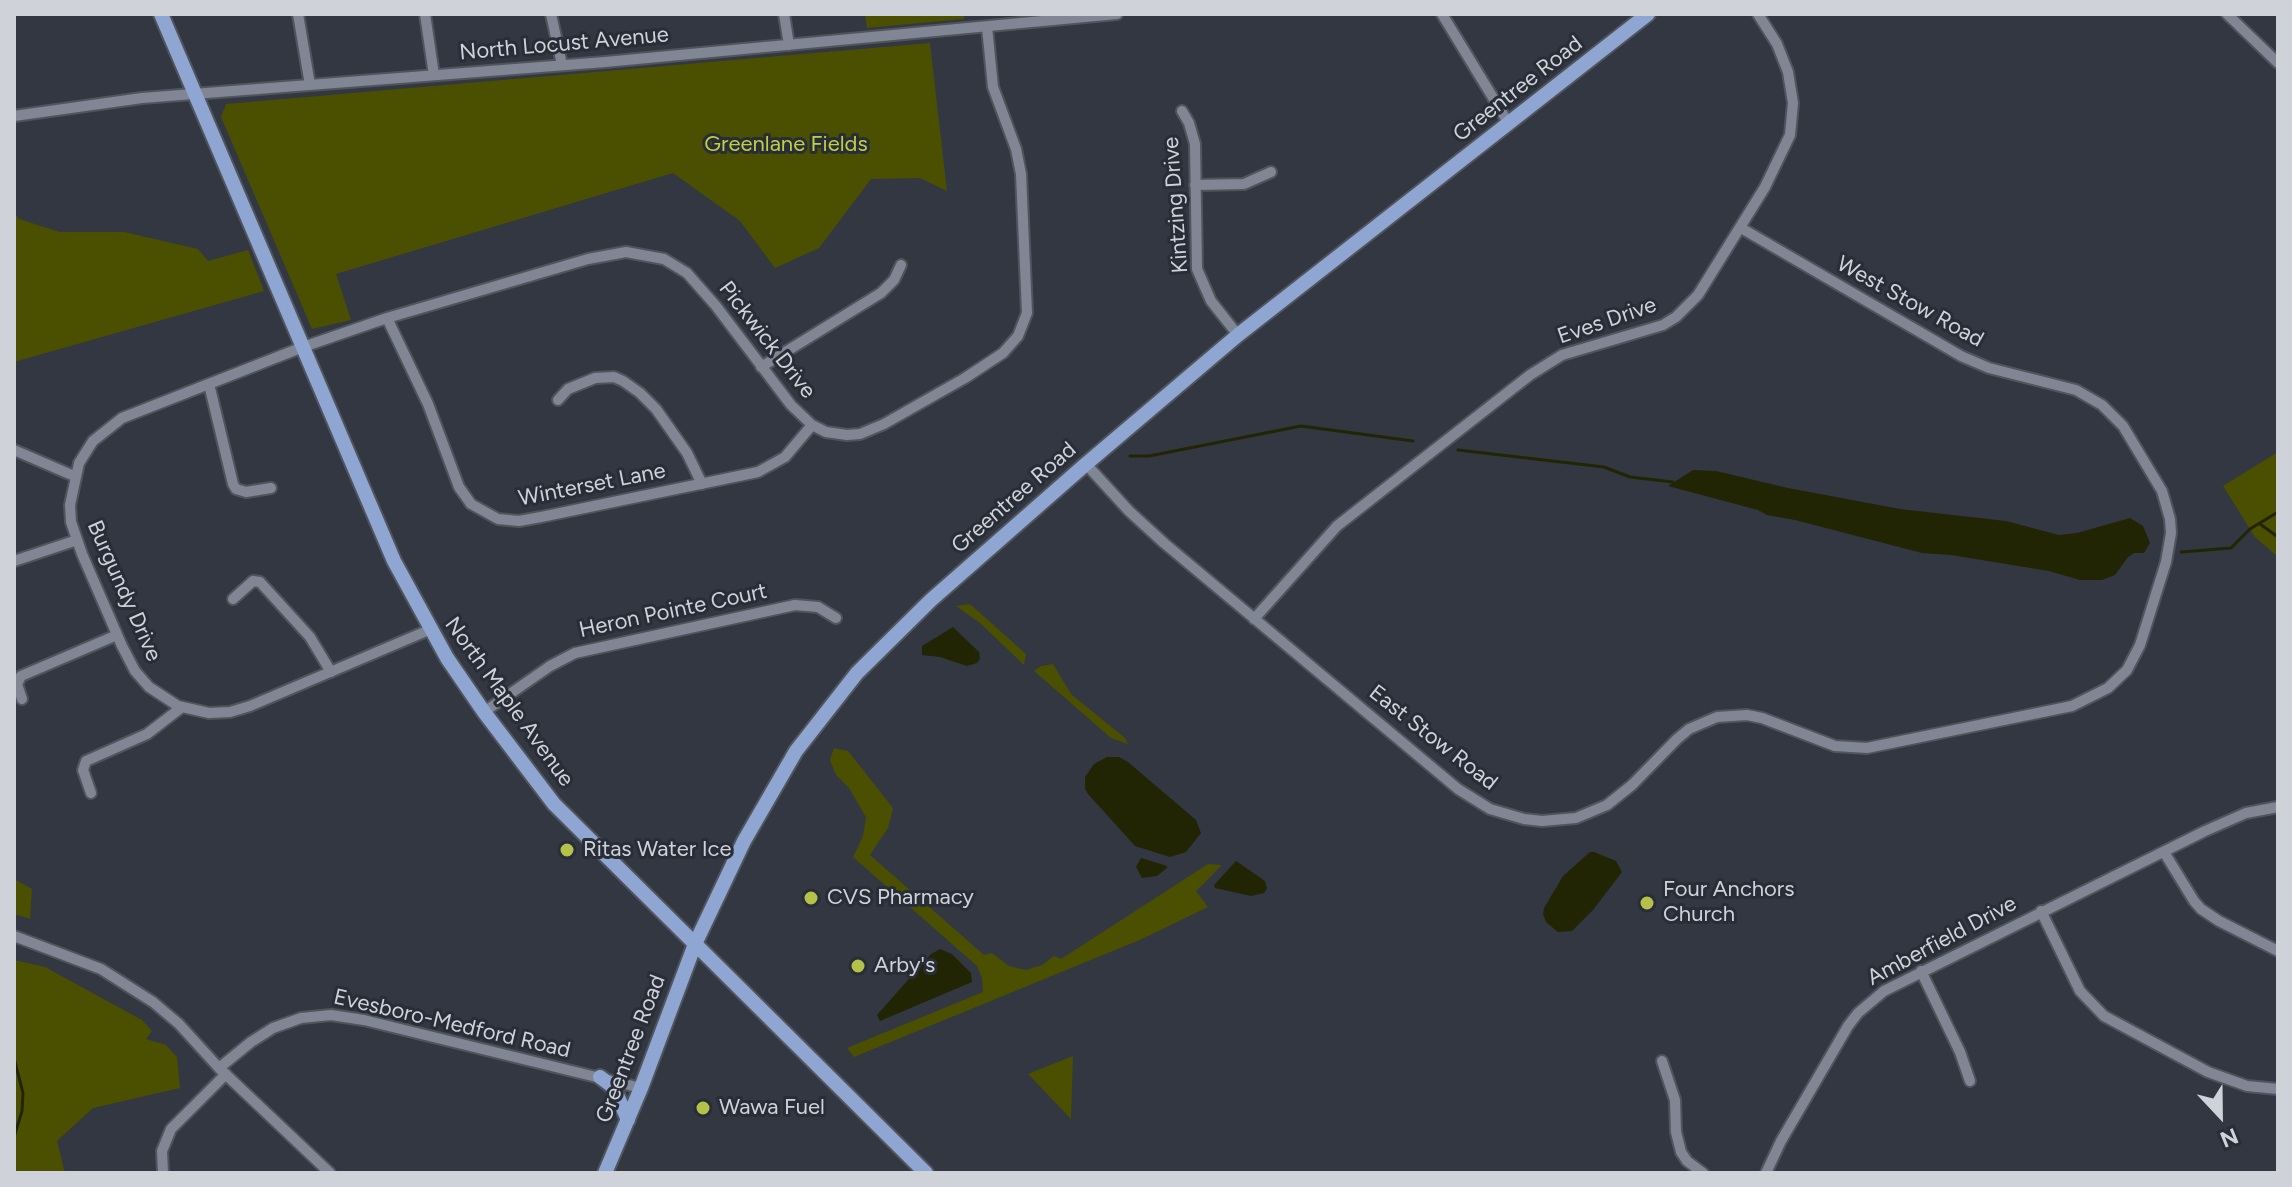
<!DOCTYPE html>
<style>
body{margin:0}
#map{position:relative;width:2292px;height:1187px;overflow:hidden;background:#323742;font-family:Figtree,sans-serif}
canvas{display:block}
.frame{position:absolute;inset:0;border:16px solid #cfd2d9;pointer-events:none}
.north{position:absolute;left:2180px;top:1075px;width:80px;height:80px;-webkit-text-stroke:6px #282d37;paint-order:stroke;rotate:158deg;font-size:22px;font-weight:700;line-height:32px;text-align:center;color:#cfd2d9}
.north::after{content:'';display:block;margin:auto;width:28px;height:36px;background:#cfd2d9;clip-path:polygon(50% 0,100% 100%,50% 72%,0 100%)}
</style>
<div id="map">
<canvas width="2292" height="1187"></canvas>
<div class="frame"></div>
<div class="north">N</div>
</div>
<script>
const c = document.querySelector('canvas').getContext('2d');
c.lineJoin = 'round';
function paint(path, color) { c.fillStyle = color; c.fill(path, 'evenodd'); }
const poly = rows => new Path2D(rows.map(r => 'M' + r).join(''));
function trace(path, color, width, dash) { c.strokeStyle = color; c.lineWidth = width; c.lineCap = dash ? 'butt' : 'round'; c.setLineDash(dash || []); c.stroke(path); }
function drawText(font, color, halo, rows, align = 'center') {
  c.font = font + ' Figtree,sans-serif'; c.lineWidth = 6; c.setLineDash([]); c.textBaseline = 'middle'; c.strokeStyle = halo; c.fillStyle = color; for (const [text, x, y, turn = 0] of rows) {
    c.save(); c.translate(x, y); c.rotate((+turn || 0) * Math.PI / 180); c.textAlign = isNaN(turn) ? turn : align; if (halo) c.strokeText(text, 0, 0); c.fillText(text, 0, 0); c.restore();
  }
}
paint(poly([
 [865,14,964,14,964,19,867,28],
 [930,43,947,191,920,178,871,179,819,248,775,268,740,221,673,173,336,274,351,320,312,329,221,117,226,104],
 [14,213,19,219,60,232,124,232,198,249,208,261,248,250,264,291,14,362],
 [2278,452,2278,557,2255,537,2223,486],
 [970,604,1026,654,1024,665,980,623,956,606],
 [1053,664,1071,694,1125,738,1128,744,1111,738,1034,671,1041,666],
 [834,748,848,751,893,808,888,828,870,855,984,955,992,953,1009,966,1026,970,1042,965,1054,956,1061,959,1208,864,1222,865,1196,891,1208,907,1142,939,854,1057,847,1048,983,992,982,978,977,966,853,857,863,836,866,817,849,788,836,775,830,760],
 [14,879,32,889,30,919,14,914],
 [14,960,45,967,142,1020,152,1031,146,1039,166,1045,177,1057,180,1088,93,1108,57,1141,65,1173,14,1173],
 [1073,1056,1071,1119,1028,1074]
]), '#4a5000');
paint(poly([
 [1693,470,1716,471,1788,488,1900,509,2006,521,2059,535,2077,533,2130,518,2143,526,2150,543,2144,553,2134,553,2128,557,2115,575,2102,580,2080,580,2049,571,1951,555,1922,553,1795,520,1767,515,1758,510,1668,486],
 [953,627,979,652,980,659,977,663,967,666,940,657,922,655,922,646],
 [1107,757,1119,757,1128,762,1196,820,1201,833,1186,852,1170,857,1135,846,1088,794,1085,789,1085,777,1094,764],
 [1590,852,1594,852,1616,861,1622,872,1593,910,1572,931,1558,932,1546,922,1543,914,1544,908,1563,876],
 [1141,858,1164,865,1168,867,1157,876,1142,878,1136,867],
 [1236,861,1265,881,1267,888,1264,893,1251,896,1215,888,1214,885],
 [940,949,952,954,971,973,972,982,880,1021,877,1015,931,954]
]), '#222504');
trace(poly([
 [1458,450,1604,467,1630,477,1673,482],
 [1130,456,1149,456,1301,426,1413,441],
 [2260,524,2278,537],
 [2181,552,2231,548,2250,529,2278,512],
 [14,1058,23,1093,22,1111,14,1137]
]), '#222504', 3);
const minor = poly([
 [298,14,310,85],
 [425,14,434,75],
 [551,14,562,65],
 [784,14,789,45],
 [1442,14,1509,124],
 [2227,14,2278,63],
 [1182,111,1189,123,1195,144,1197,269,1211,301,1238,335],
 [14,116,142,98,605,62,1117,14],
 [1195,185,1244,184,1271,172],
 [387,318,428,404,459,487,471,504,498,519,519,521,541,517,758,472,785,457,812,425],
 [761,367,881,293,894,280,901,265],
 [209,384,233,484,236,489,246,492,271,488],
 [558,400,568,389,595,378,614,377,623,381,640,393,656,409,687,453,702,484],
 [14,450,74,476],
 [1086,464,1129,511,1164,543,1458,789,1490,809,1524,819,1542,821,1576,818,1607,805,1632,785,1677,739,1689,729,1717,717,1747,715,1762,718,1835,746,1867,748,2072,706,2108,688,2127,670,2140,645,2166,562,2171,533,2170,519,2162,491,2123,426,2102,405,2076,390,1989,368,1961,356,1741,228],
 [14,561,77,540],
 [233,599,253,581,260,582,310,637,331,672],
 [1254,619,1337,526,1530,375,1562,355,1663,325,1676,317,1698,295,1765,187,1790,135,1793,103,1788,72,1777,44,1758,14],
 [429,630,250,706,230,712,209,713,178,706,149,687,135,671,122,646,82,554,71,522,70,505,79,463,93,441,122,418,303,347,387,318,588,259,626,252,664,259,687,273,716,306,791,405,812,425,826,432,847,435,860,434,884,424,965,378,1003,353,1018,336,1027,313,1021,174,1016,149,993,87,987,27],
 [22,699,17,684,21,676,117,635],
 [484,712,550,666,575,653,795,605,818,607,836,618],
 [91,793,83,770,86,761,147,734,182,707],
 [2164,852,2194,901,2201,909,2219,921,2278,951],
 [2041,911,2080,991,2104,1016,2208,1072,2247,1086,2278,1089],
 [14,936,101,969,153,1002,179,1024,219,1068,330,1173],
 [1921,971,1960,1052,1970,1081],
 [1662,1061,1675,1100,1676,1132,1681,1152,1687,1161,1703,1173],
 [219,1068,251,1042,273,1028,301,1018,331,1015,364,1020,641,1088],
 [163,1173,162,1151,171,1129,226,1074],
 [1766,1173,1781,1141,1848,1026,1858,1013,1884,991,2205,831,2246,813,2278,807]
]);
const major = poly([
 [161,14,394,561,447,658,484,712,554,804,926,1173],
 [600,1077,612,1086,617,1095,628,1120],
 [605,1173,641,1088,695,944,744,841,796,751,857,673,931,600,1086,464,1238,335,1648,14]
]);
trace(minor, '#50545d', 14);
trace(major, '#50545d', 18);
trace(minor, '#808693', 10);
trace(major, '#8fa6d3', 14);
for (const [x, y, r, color] of [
 [567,850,8,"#b5c249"],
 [811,898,8,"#b5c249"],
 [1647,903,8,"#b5c249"],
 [858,966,8,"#b5c249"],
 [703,1108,8,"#b5c249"]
]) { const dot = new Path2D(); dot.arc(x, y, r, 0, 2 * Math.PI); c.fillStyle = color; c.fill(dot); trace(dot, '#282d37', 3); }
drawText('22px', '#cfd2d9', '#282d37', [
 ["North Locust Avenue",564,44,-5],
 ["Greentree Road",1518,89,-38],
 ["Kintzing Drive",1176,205,-94],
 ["West Stow Road",1910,302,29],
 ["Eves Drive",1607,321,-19],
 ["Pickwick Drive",767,340,52],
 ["Winterset Lane",592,485,-11],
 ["Greentree Road",1014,498,-41],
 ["Burgundy Drive",124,591,66],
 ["Heron Pointe Court",673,611,-12],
 ["North Maple Avenue",509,702,54],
 ["East Stow Road",1433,738,38],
 ["Amberfield Drive",1942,941,-28],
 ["Evesboro-Medford Road",452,1024,13],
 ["Greentree Road",631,1049,-69]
]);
drawText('22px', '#c0ce44', '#282d37', [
 ["Greenlane Fields",786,145]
]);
drawText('22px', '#cfd2d9', '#282d37', [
 ["Ritas Water Ice",583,850],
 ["Four Anchors",1663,890],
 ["Church",1663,915],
 ["CVS Pharmacy",827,898],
 ["Arby's",874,966],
 ["Wawa Fuel",719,1108]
], 'left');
</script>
